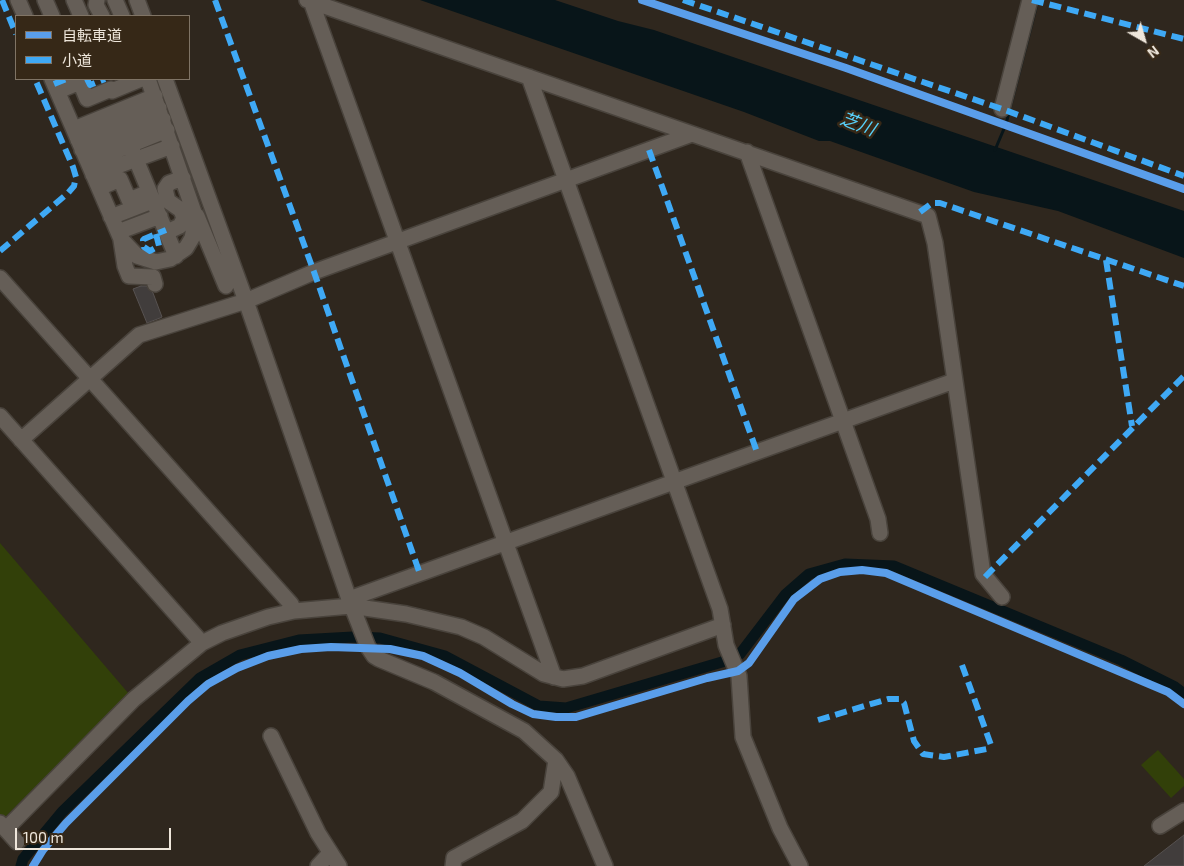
<!DOCTYPE html>
<meta charset="utf-8">
<style>
body{margin:0}
#map{position:relative;width:1184px;height:866px;overflow:hidden;background:#2f271e;font-family:"Exo 2","Noto Sans JP",sans-serif}
canvas{display:block}
.legend{position:absolute;left:15px;top:15px;width:175px;height:65px;box-sizing:border-box;background:#362817;border:1px solid #807465;margin:0;padding:6px 9px;list-style:none;font-size:15px;color:#eee6db}
.legend li{display:flex;align-items:center;gap:10px;height:25px}
.legend b{width:25px;border:1px solid #807465}
.north{position:absolute;left:1119px;top:15px;width:50px;height:50px;-webkit-text-stroke:4px #362817;paint-order:stroke;rotate:142deg;font-size:14px;font-weight:700;line-height:20px;text-align:center;color:#eee6db}
.north::after{content:'';display:block;margin:auto;width:18px;height:22px;background:#eee6db;clip-path:polygon(50% 0,100% 100%,50% 72%,0 100%)}
.scale{position:absolute;left:15px;top:828px;width:156px;height:22px;box-sizing:border-box;border:2px solid #eee6db;border-top:0;padding-left:6px;font-size:15px;line-height:18px;white-space:nowrap;color:#eee6db;-webkit-text-stroke:4px #362817;paint-order:stroke}
</style>
<div id="map">
<canvas width="1184" height="866"></canvas>
<ul class="legend">
<li><b style="height:6px;background:#5a9eea"></b>自転車道</li>
<li><b style="height:6px;background:#3fa9f5"></b>小道</li>
</ul>
<div class="north">N</div>
<div class="scale">100 m</div>
</div>
<script>
const c = document.querySelector('canvas').getContext('2d');
c.lineJoin = 'round';
function paint(path, color) { c.fillStyle = color; c.fill(path, 'evenodd'); }
const poly = rows => new Path2D(rows.map(r => 'M' + r).join(''));
function trace(path, color, width, dash) { c.strokeStyle = color; c.lineWidth = width; c.lineCap = dash ? 'butt' : 'round'; c.setLineDash(dash || []); c.stroke(path); }
function drawText(font, color, halo, rows, align = 'center') {
  c.font = font + ' "Exo 2","Noto Sans JP",sans-serif'; c.lineWidth = 5; c.setLineDash([]); c.textBaseline = 'middle'; c.strokeStyle = halo; c.fillStyle = color; for (const [text, x, y, turn = 0] of rows) {
    c.save(); c.translate(x, y); c.rotate((+turn || 0) * Math.PI / 180); c.textAlign = isNaN(turn) ? turn : align; if (halo) c.strokeText(text, 0, 0); c.fillText(text, 0, 0); c.restore();
  }
}
paint(poly([
 [0,543,129,694,3,819,0,815],
 [1158,750,1184,779,1184,786,1171,798,1141,765]
]), '#324009');
paint(poly([
 [420,0,555,0,618,21,654,30,1184,211,1184,258,1058,211,974,192,830,141,819,141,744,112]
]), '#081519');
trace(poly([
 [995,150,1006,124,1038,0]
]), '#081519', 3);
trace(poly([
 [21,866,23,859,62,812,200,678,240,655,299,640,353,637,380,638,445,656,539,706,566,708,722,662,740,654,785,595,809,574,845,564,894,566,1121,660,1175,687,1184,694]
]), '#081519', 11);
const building = poly([
 [141,286,146,286,153,293,162,317,160,318,147,323,133,289,141,286],
 [1184,835,1184,866,1144,866,1184,835]
]);
paint(building, '#413d3c');
trace(building, '#575251', 1);
const minor = poly([
 [18,0,25,16],
 [45,0,52,16],
 [74,0,81,16],
 [97,0,96,5,102,16],
 [115,0,122,16],
 [137,0,143,16],
 [307,0,928,216,935,243,983,574,1002,597],
 [311,1,554,677],
 [529,77,720,609,726,645,739,676,743,737,780,828,800,866],
 [52,79,121,239,137,256,156,262,170,259,186,248,192,238,196,218,148,79],
 [165,79,246,301,349,599,368,647,374,656,379,659,434,682,524,731,556,760,567,776,605,866],
 [58,91,80,82,87,99,111,89],
 [112,91,141,79],
 [1002,109,1030,0],
 [74,129,155,96],
 [78,140,159,108],
 [130,145,176,256],
 [82,150,163,119],
 [747,152,878,519,880,533],
 [88,162,167,130],
 [93,175,172,146],
 [99,188,120,179,129,200,149,192],
 [197,216,226,286],
 [111,217,147,203],
 [118,232,160,216],
 [167,232,180,226,184,218,181,210,168,201,165,189,169,183,183,178],
 [121,240,125,266,129,276,153,277,155,284],
 [0,278,291,604,294,611],
 [0,416,202,643,222,633,268,617,294,611,351,606,406,614,461,627,484,637,544,674,563,679,583,676,723,625],
 [21,440,139,335,246,301,314,272,692,134],
 [349,599,954,381],
 [271,736,318,833,339,866],
 [0,823,17,842],
 [1160,826,1184,811],
 [6,829,134,699,202,643],
 [318,866,330,853],
 [453,866,454,858,522,821,551,792,556,760]
]);
trace(minor, '#49433c', 18);
trace(minor, '#655e57', 15);
trace(poly([
 [2,0,16,34],
 [215,0,314,272,420,574],
 [683,0,1002,109,1184,176],
 [1032,0,1184,39],
 [87,79,90,85,105,79],
 [54,84,66,79],
 [649,150,757,452],
 [920,212,932,203,940,203,1184,286],
 [156,234,159,246,150,251,144,247,143,240,144,239,156,234,166,230],
 [0,251,68,193,74,186,76,177,73,167,35,79],
 [1106,260,1132,426],
 [985,577,1184,376],
 [962,665,991,745],
 [818,720,888,699,900,699,904,703,914,741,923,754,944,757,992,748]
]), '#3fa9f5', 6, [12, 6]);
trace(poly([
 [642,0,846,68,1184,189],
 [33,866,43,850,66,823,188,701,208,684,237,668,268,656,301,649,331,647,390,649,423,656,460,673,512,704,533,714,556,717,576,717,707,678,738,671,749,663,794,599,820,579,840,572,862,570,886,573,1168,692,1184,704]
]), '#5a9eea', 8);
drawText('italic 18px', '#57d0f9', '#362817', [
 ["芝川",858,124,21]
]);
</script>
